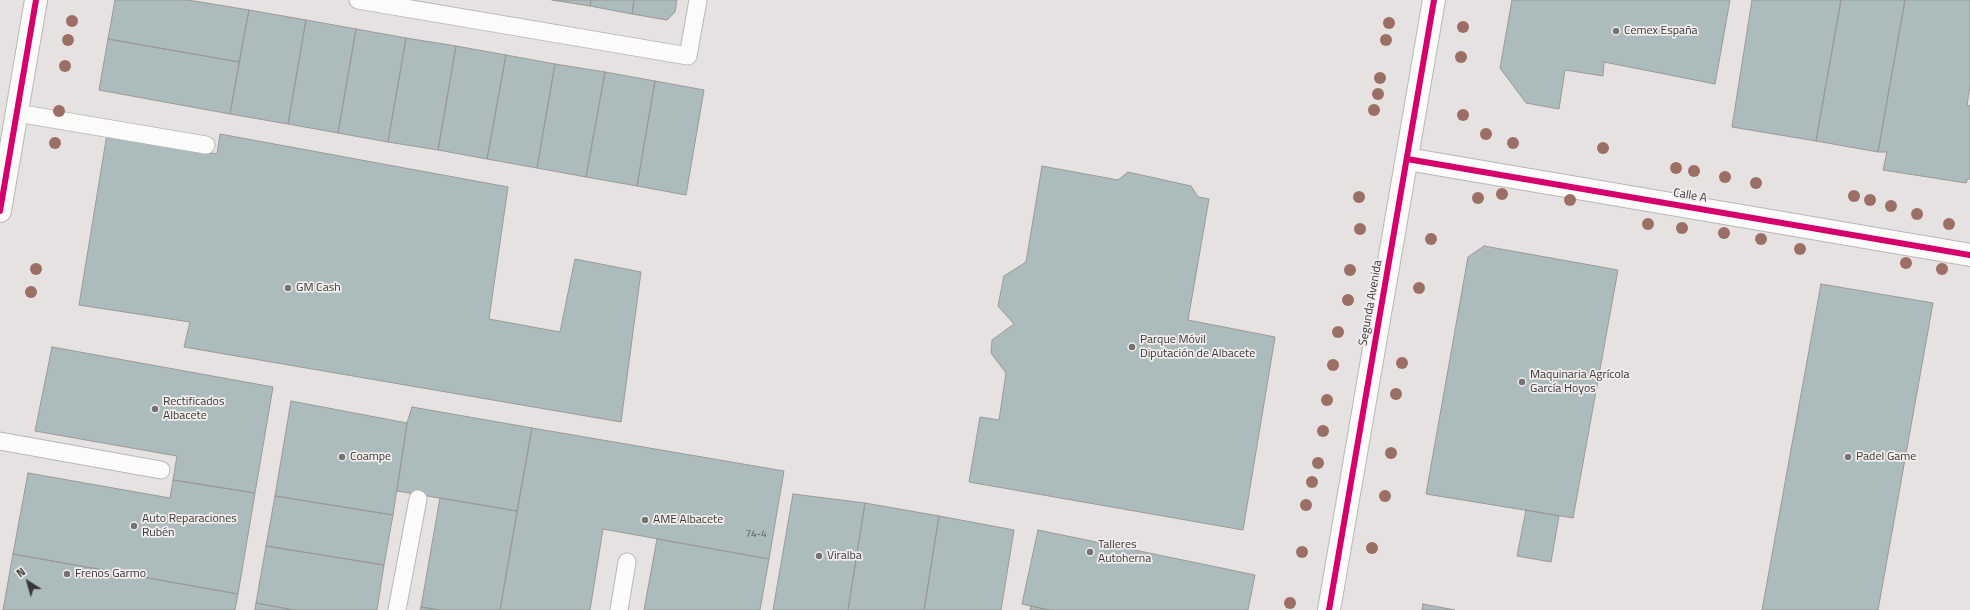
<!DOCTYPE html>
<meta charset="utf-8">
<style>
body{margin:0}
#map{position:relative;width:1970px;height:610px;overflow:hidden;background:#e5e2e1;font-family:"Titillium Web",sans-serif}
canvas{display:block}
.north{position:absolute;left:8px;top:562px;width:40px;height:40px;-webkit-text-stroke:3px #f3eeed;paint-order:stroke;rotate:323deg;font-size:11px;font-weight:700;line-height:16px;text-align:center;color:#393737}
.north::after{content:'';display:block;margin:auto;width:14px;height:18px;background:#393737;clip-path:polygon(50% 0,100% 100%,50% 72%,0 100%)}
</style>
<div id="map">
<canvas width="1970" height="610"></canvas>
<div class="north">N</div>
</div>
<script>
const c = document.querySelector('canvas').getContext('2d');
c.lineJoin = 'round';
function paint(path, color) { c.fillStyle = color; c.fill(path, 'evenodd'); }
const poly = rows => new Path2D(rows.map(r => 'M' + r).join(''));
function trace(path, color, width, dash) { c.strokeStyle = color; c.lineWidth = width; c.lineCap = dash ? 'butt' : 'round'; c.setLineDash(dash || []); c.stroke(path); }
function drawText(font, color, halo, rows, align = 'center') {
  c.font = font + ' "Titillium Web",sans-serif'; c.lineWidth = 3.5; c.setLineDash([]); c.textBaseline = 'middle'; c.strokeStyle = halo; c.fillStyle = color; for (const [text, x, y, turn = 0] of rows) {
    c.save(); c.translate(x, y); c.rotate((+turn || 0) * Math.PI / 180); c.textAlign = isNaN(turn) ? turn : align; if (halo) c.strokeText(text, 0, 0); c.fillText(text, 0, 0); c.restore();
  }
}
const building = poly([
 [115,0,188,0,249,10,239,62,108,39,115,0],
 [552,0,591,0,590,6,552,0],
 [591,0,634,0,632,14,590,6,591,0],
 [634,0,677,0,675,12,667,20,632,14,634,0],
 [1512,0,1730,0,1715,84,1604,62,1603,76,1565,70,1559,109,1526,103,1500,68,1512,0],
 [1752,0,1841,0,1816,141,1732,127,1752,0],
 [1841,0,1905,0,1878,152,1816,141,1841,0],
 [1905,0,1970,0,1970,86,1967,105,1970,106,1970,180,1968,178,1966,183,1883,170,1887,152,1878,152,1905,0],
 [249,10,306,20,288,124,230,114,249,10],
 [306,20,356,29,338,133,288,124,306,20],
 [356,29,406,38,388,142,338,133,356,29],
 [406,38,456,46,438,150,388,142,406,38],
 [108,39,239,62,230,114,99,90,108,39],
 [456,46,506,55,487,159,438,150,456,46],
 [506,55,555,64,537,168,487,159,506,55],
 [555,64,605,72,586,177,537,168,555,64],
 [605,72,655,81,637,186,586,177,605,72],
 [655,81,704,90,686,195,637,186,655,81],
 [107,134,217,154,220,134,508,187,489,319,560,332,575,259,641,272,621,422,184,347,190,322,79,305,107,134],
 [1042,166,1118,180,1128,172,1191,186,1198,197,1209,199,1188,320,1275,337,1243,530,969,482,980,417,999,420,1006,373,991,353,992,340,1014,324,998,306,1004,276,1026,262,1042,166],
 [1484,246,1618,270,1573,518,1426,494,1468,257,1484,246],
 [1821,284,1933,303,1878,610,1762,610,1821,284],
 [52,347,273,387,255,493,173,480,177,456,35,431,52,347],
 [291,401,407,423,393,515,275,496,291,401],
 [412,407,532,428,517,511,397,491,407,423,412,407],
 [532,428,784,471,769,559,603,529,590,610,500,610,532,428],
 [28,473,170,498,173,480,255,493,238,594,13,554,28,473],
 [793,494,865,503,848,610,773,610,793,494],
 [275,496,393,515,384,565,266,546,275,496],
 [440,498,517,511,500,610,440,610,421,607,440,498],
 [865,503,939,516,924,610,848,610,865,503],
 [1526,510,1559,516,1551,562,1517,556,1526,510],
 [939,516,1014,530,1001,610,924,610,939,516],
 [1038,530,1255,575,1248,610,1049,610,1022,604,1038,530],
 [657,539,769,559,760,610,644,610,657,539],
 [266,546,384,565,377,610,294,610,256,603,266,546],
 [13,554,238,594,235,610,3,610,13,554],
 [256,603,294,610,255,610,256,603],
 [1423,604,1455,610,1422,610,1423,604],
 [1031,606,1049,610,1030,610,1031,606],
 [421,607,440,610,420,610,421,607]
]);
paint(building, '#acbbbc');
trace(building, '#9a9998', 1);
const service = poly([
 [358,0,688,56,698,0],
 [17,113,206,145],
 [0,441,161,470],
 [397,610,418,499],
 [619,610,627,562]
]);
const minor = poly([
 [1407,159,1970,255],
 [0,211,36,0],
 [1329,610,1434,0]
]);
trace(service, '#bab7b7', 19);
trace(minor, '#bab7b7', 24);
trace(service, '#fbfbfa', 17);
trace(minor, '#fbfbfa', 22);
trace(poly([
 [1407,159,1970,255],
 [0,211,36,0],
 [1329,610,1434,0]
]), '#d6006c', 6);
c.fillStyle = '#9c6f65';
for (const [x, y] of [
 [72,21],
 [1389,23],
 [1463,27],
 [68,40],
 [1386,40],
 [1461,57],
 [65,66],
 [1380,78],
 [1378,94],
 [1374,110],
 [59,111],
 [1463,115],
 [1486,134],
 [55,143],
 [1513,143],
 [1603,148],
 [1676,168],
 [1694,171],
 [1725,177],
 [1756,183],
 [1502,194],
 [1854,196],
 [1359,197],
 [1478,198],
 [1570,200],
 [1870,200],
 [1891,206],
 [1917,214],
 [1648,224],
 [1949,224],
 [1682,228],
 [1360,229],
 [1724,233],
 [1431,239],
 [1761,239],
 [1800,249],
 [1906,263],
 [36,269],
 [1942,269],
 [1350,270],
 [1419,288],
 [31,292],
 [1348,300],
 [1338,332],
 [1402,363],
 [1333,365],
 [1396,394],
 [1327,400],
 [1323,431],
 [1391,453],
 [1318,463],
 [1312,482],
 [1385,496],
 [1306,505],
 [1372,548],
 [1302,552],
 [1290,603]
]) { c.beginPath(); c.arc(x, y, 6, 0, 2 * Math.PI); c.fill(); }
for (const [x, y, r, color] of [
 [1616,31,4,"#757372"],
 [288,288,4,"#757372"],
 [1132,347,4,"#757372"],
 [1522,382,4,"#757372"],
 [155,409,4,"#757372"],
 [342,457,4,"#757372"],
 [1848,457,4,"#757372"],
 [645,520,4,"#757372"],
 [134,526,4,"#757372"],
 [1090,552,4,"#757372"],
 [819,556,4,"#757372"],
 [67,574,4,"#757372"]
]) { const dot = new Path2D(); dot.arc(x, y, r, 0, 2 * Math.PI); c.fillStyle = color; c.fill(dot); trace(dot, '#f3eeed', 1.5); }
drawText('10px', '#565858', null, [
 ["74-4",756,535]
]);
drawText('12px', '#393737', '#f3eeed', [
 ["Cemex España",1624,31],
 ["GM Cash",296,288],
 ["Parque Móvil",1140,340],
 ["Diputación de Albacete",1140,354],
 ["Maquinaria Agrícola",1530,375],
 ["García Hoyos",1530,389],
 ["Rectificados",163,402],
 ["Albacete",163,416],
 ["Coampe",350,457],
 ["Padel Game",1856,457],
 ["Auto Reparaciones",142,519],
 ["Rubén",142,533],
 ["AME Albacete",653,520],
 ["Talleres",1098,545],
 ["Autoherna",1098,559],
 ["Viralba",827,556],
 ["Frenos Garmo",75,574]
], 'left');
drawText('12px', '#393737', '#f3eeed', [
 ["Calle A",1690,196,10],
 ["Segunda Avenida",1371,303,-80]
]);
</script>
